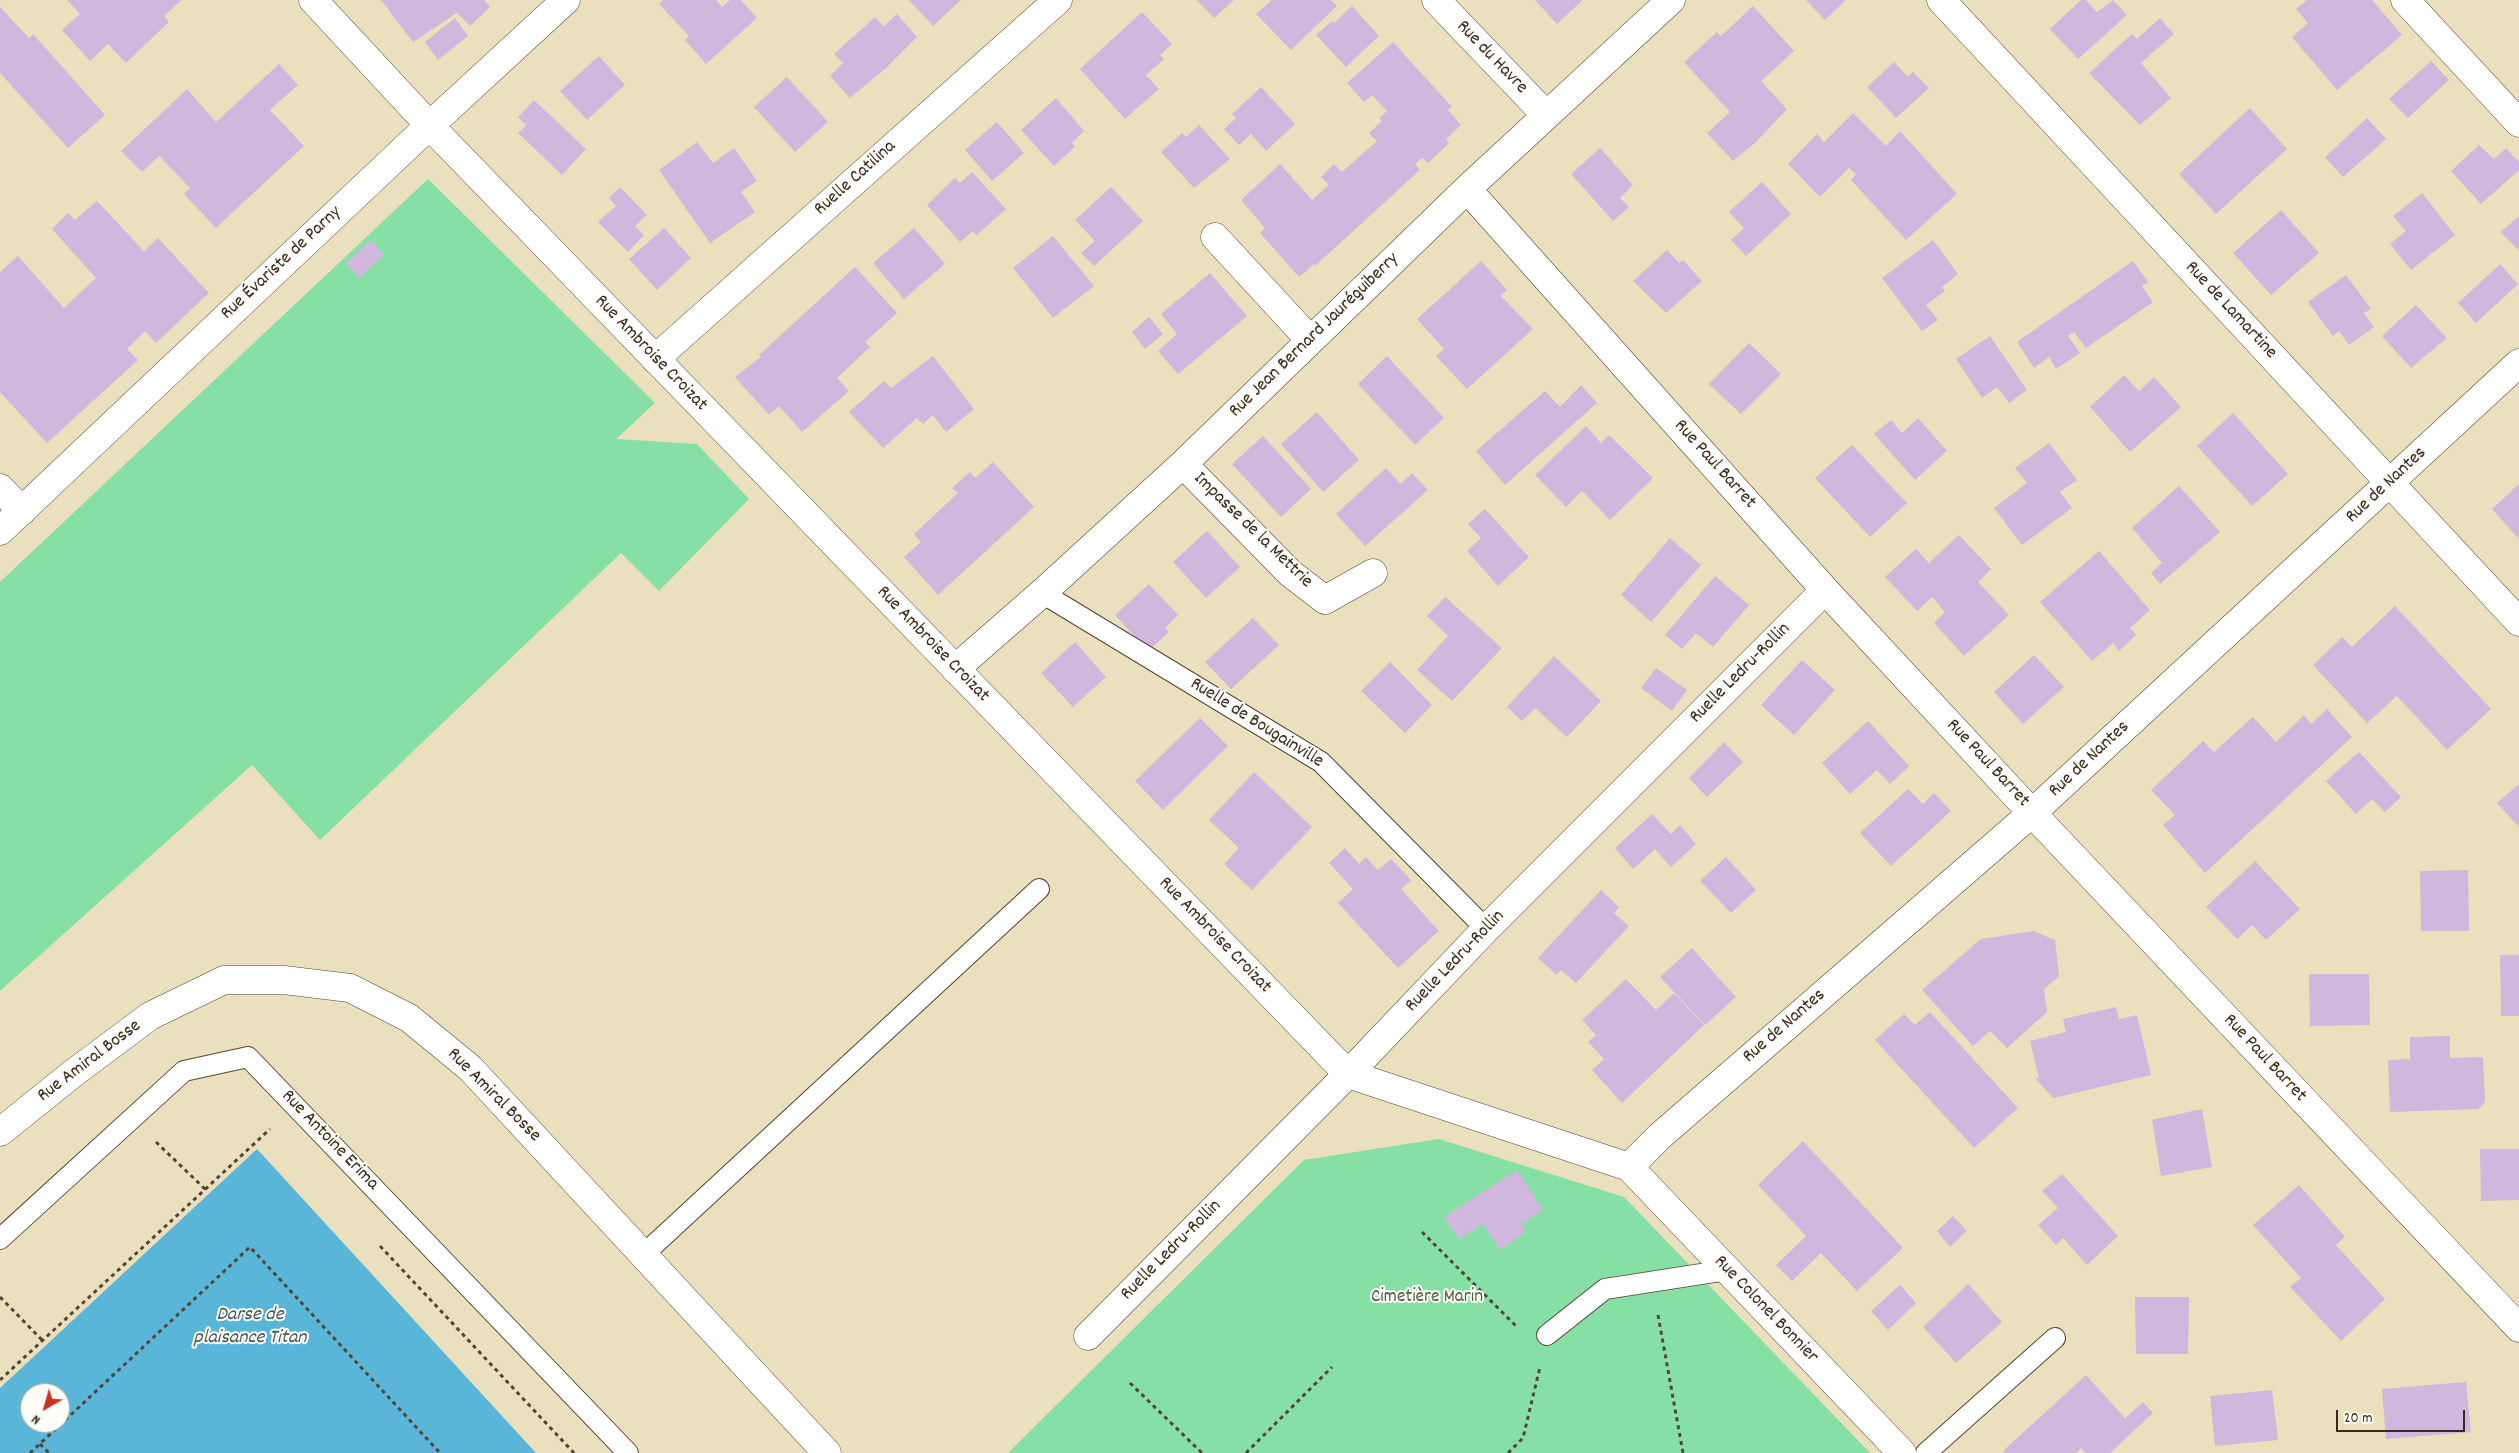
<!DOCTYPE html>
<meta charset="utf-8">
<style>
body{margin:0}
#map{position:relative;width:2519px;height:1453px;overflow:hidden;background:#eae0be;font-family:Dekko,sans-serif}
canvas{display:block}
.north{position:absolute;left:20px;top:1383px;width:50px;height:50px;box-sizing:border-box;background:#fdfcf7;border:1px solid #afa8a0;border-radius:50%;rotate:218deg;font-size:14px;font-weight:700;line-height:20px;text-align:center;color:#3b2a1e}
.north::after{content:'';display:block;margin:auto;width:18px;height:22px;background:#c8321e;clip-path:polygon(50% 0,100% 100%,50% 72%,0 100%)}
.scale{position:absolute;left:2336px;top:1410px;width:129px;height:22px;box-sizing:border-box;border:2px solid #3b2a1e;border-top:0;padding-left:6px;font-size:15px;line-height:18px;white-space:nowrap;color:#3b2a1e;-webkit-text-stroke:4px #fdfcf7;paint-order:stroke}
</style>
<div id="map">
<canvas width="2519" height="1453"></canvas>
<div class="north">N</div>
<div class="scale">20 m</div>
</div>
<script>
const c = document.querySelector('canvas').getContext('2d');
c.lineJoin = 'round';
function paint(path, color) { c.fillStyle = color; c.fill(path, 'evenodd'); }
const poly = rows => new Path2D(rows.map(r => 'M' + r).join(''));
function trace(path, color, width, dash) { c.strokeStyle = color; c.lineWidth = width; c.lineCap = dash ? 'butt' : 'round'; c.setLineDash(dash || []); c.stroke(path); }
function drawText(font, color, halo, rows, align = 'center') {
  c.font = font + ' Dekko,sans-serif'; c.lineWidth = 4; c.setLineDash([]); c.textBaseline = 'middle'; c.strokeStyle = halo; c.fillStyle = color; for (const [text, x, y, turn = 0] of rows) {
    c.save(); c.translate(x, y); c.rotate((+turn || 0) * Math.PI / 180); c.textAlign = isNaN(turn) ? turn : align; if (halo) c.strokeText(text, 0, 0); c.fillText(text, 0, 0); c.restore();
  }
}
paint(poly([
 [428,179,655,403,616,439,697,444,749,499,659,591,621,553,320,840,252,765,0,991,0,582],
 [1439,1139,1624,1197,1870,1453,1008,1453,1304,1160]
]), '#86dfa5');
paint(poly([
 [257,1149,536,1453,0,1453,0,1388],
 [30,1393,60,1393,60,1423,30,1423]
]), '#5ab6d8');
paint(poly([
 [67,0,182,0,164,16,169,22,126,63,108,44,90,61,62,30,80,14],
 [381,0,484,0,490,7,470,26,457,13,413,42],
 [663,0,716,0,722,7,730,0,741,0,757,18,706,64,685,40,689,36,659,4],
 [909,0,961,0,933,26],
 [1197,0,1234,0,1214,18],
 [1272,0,1331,0,1337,6,1291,50,1256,14],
 [1535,0,1583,0,1557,24],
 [1806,0,1846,0,1825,20],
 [2081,0,2086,0,2097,12,2113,0,2127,15,2078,59,2050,29],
 [2307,0,2372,0,2402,35,2337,90,2292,37,2308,23,2296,9],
 [1352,6,1379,36,1346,67,1316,35,1332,21,1334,23],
 [1753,6,1794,51,1761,81,1787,109,1756,142,1733,161,1707,133,1730,112,1684,62,1717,32,1721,36],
 [0,7,29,38,33,34,105,115,68,148,0,73],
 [1142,12,1172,44,1160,55,1164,59,1146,75,1159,89,1125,119,1080,69],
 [897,14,917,37,885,69,850,98,830,76,843,63,834,54,875,17,884,26],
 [455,18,468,36,438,60,425,42],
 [2160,18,2174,34,2141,63,2171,98,2140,125,2089,73,2132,34,2137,39],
 [1393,42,1452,107,1448,110,1461,125,1446,139,1449,143,1428,163,1422,158,1415,164,1420,170,1315,266,1314,264,1299,277,1260,233,1265,228,1241,200,1280,164,1312,200,1329,185,1321,177,1334,164,1342,172,1377,141,1369,133,1382,121,1379,118,1387,111,1372,95,1364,102,1347,83],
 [599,56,625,85,587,120,560,91],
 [2431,61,2449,80,2408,118,2389,99],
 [1894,62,1908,77,1913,72,1929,88,1896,118,1867,87],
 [279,64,298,85,270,110,304,146,216,228,184,194,190,188,159,156,142,172,121,151,187,89,216,122],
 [787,77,828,122,795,152,754,107],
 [1261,87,1295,124,1266,151,1251,134,1239,145,1224,129,1236,118,1232,114],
 [1056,98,1084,131,1072,143,1075,147,1054,166,1021,130],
 [534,100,586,149,562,175,518,133,526,125,518,117],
 [2250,108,2287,149,2216,214,2179,174],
 [1853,113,1886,146,1900,131,1957,194,1906,240,1851,180,1856,174,1849,168,1820,197,1788,164,1817,134,1824,142],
 [2367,118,2386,139,2343,177,2325,157],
 [997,122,1024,153,992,181,965,150],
 [1199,125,1230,159,1194,188,1161,152,1182,133,1186,137],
 [697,142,713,163,734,148,757,181,741,192,755,212,710,243,659,170],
 [2479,145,2494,159,2506,148,2519,162,2519,170,2481,204,2451,171],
 [1600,148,1633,185,1620,198,1629,207,1613,221,1571,174],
 [972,172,1006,209,977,235,973,231,960,242,927,205,955,178,960,183],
 [1762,182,1791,214,1746,256,1731,240,1744,228,1729,212],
 [620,187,647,215,635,226,644,235,628,252,598,222,616,206,609,198],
 [1111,187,1143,221,1094,266,1081,253,1095,241,1075,220],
 [2422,193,2455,235,2411,270,2390,244,2406,231,2393,216],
 [97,201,144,251,158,238,209,293,156,343,145,331,127,349,138,360,47,443,0,392,0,272,18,256,64,308,96,278,52,229,68,213,75,220],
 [2281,210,2319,253,2271,295,2233,253],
 [2519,216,2519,251,2501,232],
 [664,228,691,258,657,290,629,259],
 [914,228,945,264,904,299,873,263],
 [1053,236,1094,286,1053,318,1013,268],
 [371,240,384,255,359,278,345,263],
 [1933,240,1958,274,1942,287,1945,291,1926,305,1938,320,1922,331,1882,278],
 [1667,250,1679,263,1683,260,1702,281,1666,313,1633,281],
 [1481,261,1507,290,1501,296,1533,329,1467,389,1436,356,1444,349,1417,319],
 [2133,261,2148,282,2142,286,2153,302,2086,348,2074,332,2068,336,2080,353,2056,369,2049,357,2034,368,2017,342],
 [2500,264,2518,284,2476,323,2458,303],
 [855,267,897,313,865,342,870,347,837,378,849,391,802,432,779,406,769,415,735,377,761,357,759,355],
 [1210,273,1247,316,1178,374,1158,351,1177,334,1161,314],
 [2346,275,2371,309,2364,313,2374,327,2349,345,2339,331,2333,336,2308,302],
 [2416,305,2447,338,2411,368,2382,336],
 [1149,317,1163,334,1145,349,1132,332],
 [1990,336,2027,390,2009,403,1997,387,1982,398,1956,359],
 [1749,343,1781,374,1741,414,1709,384],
 [933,356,974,409,946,432,933,415,923,424,917,418,883,448,849,412,884,381,891,388],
 [1387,356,1444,418,1415,445,1358,384],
 [2124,375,2139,391,2154,377,2181,407,2130,452,2090,407],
 [1581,385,1597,403,1505,485,1476,451,1545,391,1560,407],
 [1317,412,1359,460,1323,492,1281,444],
 [2233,413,2288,474,2252,506,2197,446],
 [1918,418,1947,451,1915,480,1874,434,1891,420,1902,433],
 [1586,426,1601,443,1609,435,1653,478,1610,520,1582,491,1566,507,1535,475],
 [1263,436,1311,489,1281,517,1232,464],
 [2049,443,2077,480,2060,492,2072,508,2022,545,1994,508,2027,483,2015,468],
 [1852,445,1907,503,1870,537,1815,478],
 [993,462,1034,507,938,595,904,557,921,542,914,534,958,493,952,488,970,472,975,478],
 [1386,468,1401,484,1412,473,1428,490,1365,546,1336,514],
 [2519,484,2519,539,2492,509],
 [2179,486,2220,532,2160,584,2151,573,2162,563,2132,528],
 [1485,509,1529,557,1498,586,1467,551,1481,538,1468,524],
 [1207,531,1240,567,1206,598,1173,562],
 [1959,535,1991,569,1978,582,2009,615,1964,656,1934,623,1945,612,1932,597,1917,611,1885,577,1916,549,1929,563],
 [1670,538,1701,565,1651,622,1621,595],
 [2099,551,2150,610,2130,628,2136,635,2119,651,2113,643,2092,661,2040,602],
 [1715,576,1749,605,1713,647,1696,633,1682,649,1665,635],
 [1149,584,1178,615,1165,628,1169,632,1148,651,1115,615],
 [1445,597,1502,648,1452,701,1417,670,1448,636,1427,616],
 [2395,606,2491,709,2447,750,2397,696,2367,723,2313,665,2342,637,2352,647],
 [1253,618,1279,645,1231,689,1205,662],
 [1075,642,1106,677,1073,707,1041,673],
 [2034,655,2064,687,2023,724,1994,692],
 [1554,656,1601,701,1567,737,1535,708,1522,721,1507,707],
 [1802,660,1835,690,1794,735,1761,705],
 [1390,662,1432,705,1405,733,1361,691],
 [1656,668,1687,690,1672,711,1641,688],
 [2327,709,2352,737,2205,873,2163,825,2175,815,2151,790,2203,741,2214,752,2253,717,2276,742,2304,715,2311,724],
 [1200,718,1228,746,1163,810,1135,781],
 [1868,721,1909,766,1890,784,1877,770,1850,794,1822,763],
 [1724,742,1743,762,1707,797,1689,778],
 [2359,752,2401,797,2385,812,2372,799,2356,814,2326,781],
 [1254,772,1312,827,1252,890,1224,864,1239,848,1209,820],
 [2519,784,2519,827,2497,803],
 [1908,789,1923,804,1934,793,1951,811,1891,866,1860,833],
 [1652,814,1671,834,1680,825,1696,844,1671,867,1655,849,1633,869,1615,848],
 [1345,848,1359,864,1366,857,1378,870,1391,859,1411,880,1401,889,1439,931,1398,968,1338,903,1353,889,1329,863],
 [1726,857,1756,890,1731,913,1700,881],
 [2255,861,2300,909,2266,940,2252,925,2237,939,2206,907],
 [2468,870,2469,931,2421,931,2420,871],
 [1601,890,1619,907,1614,913,1629,926,1576,983,1561,970,1557,975,1538,958],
 [2033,931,2055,940,2059,976,2044,989,2047,1012,2007,1048,1990,1031,1973,1046,1922,990,1981,939],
 [1692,948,1736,997,1705,1025,1660,977],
 [2500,955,2519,955,2519,1016,2501,1016],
 [2309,974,2369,974,2370,1025,2310,1026],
 [1626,979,1656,1010,1674,993,1704,1025,1622,1103,1592,1070,1604,1059,1588,1042,1596,1035,1582,1020],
 [2116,1007,2119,1019,2137,1015,2151,1075,2053,1098,2035,1078,2039,1078,2030,1041,2066,1032,2063,1019],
 [1930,1012,2018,1108,1974,1148,1875,1040,1904,1014,1915,1025],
 [2450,1036,2450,1058,2483,1057,2485,1102,2478,1109,2390,1112,2388,1060,2410,1059,2410,1037],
 [2202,1109,2212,1167,2161,1176,2152,1120],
 [1803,1141,1903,1248,1857,1291,1821,1253,1792,1281,1776,1265,1806,1236,1758,1185],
 [2480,1149,2519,1149,2519,1200,2481,1201],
 [1517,1170,1543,1210,1522,1224,1526,1232,1500,1250,1483,1224,1459,1239,1444,1217],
 [2062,1174,2118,1236,2087,1265,2063,1238,2056,1245,2038,1225,2058,1208,2042,1191],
 [2299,1185,2345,1237,2336,1245,2385,1299,2341,1341,2290,1287,2301,1278,2253,1225],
 [1953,1216,1967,1231,1950,1247,1937,1231],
 [1968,1284,2002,1322,1956,1363,1923,1327],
 [1900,1285,1916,1303,1888,1330,1871,1311],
 [2135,1297,2189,1297,2188,1354,2136,1354],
 [2086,1375,2125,1418,2143,1402,2153,1413,2110,1453,2086,1453,2081,1448,2076,1453,2005,1453,2003,1451,2014,1441],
 [2466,1382,2471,1432,2386,1439,2382,1389],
 [2272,1390,2278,1440,2215,1446,2210,1396]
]), '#d1b7dd');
const service = poly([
 [1042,593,1321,762,1486,929],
 [0,1239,184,1071,248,1057,628,1453],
 [643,1255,1039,889],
 [1547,1335,1605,1289,1727,1270],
 [1926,1453,2055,1338]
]);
const minor = poly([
 [1436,0,1546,115],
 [1941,0,2519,622],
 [1467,189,1825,590,2032,813,2519,1328],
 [1215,237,1310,340],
 [655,359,1058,0],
 [1183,464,1290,573,1325,600,1373,573],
 [0,488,22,511],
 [955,669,1042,593,1183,464,1467,189,1671,0],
 [1629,1167,1660,1136,2032,813,2519,363],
 [1088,1336,1348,1074,1486,929,1825,590]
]);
const tertiary = poly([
 [313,0,430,126,1348,1074,1629,1167,1902,1453],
 [2405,0,2519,123],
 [0,531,415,139,566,0]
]);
const secondary = poly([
 [0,1132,71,1075,150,1016,224,980,284,980,350,988,409,1018,470,1068,827,1453]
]);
trace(service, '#554536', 22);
trace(minor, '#554536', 29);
trace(tertiary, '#554536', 29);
trace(secondary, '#554536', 29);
trace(poly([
 [156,1142,205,1189],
 [1422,1232,1516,1326],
 [380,1246,574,1453],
 [0,1297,43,1341],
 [1658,1315,1683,1453],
 [0,1380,270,1129],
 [1130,1383,1202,1453],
 [40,1444,49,1453],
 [30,1453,250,1247,440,1453],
 [1246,1453,1332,1367],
 [1508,1453,1523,1438,1540,1367]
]), '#554536', 3, [4, 4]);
trace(service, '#fff', 20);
trace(minor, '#fff', 28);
trace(tertiary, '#fff', 28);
trace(secondary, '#fff', 28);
drawText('19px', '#3b2a1e', '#fdfcf7', [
 ["Rue du Havre",1491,58,46],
 ["Ruelle Catilina",856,179,-42],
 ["Rue Évariste de Parny",282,264,-43],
 ["Rue de Lamartine",2230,311,47],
 ["Rue Jean Bernard Jauréguiberry",1315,336,-44],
 ["Rue Ambroise Croizat",650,354,46],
 ["Rue Paul Barret",1714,465,48],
 ["Rue de Nantes",2387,486,-43],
 ["Impasse de la Mettrie",1252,531,44],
 ["Rue Ambroise Croizat",932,645,46],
 ["Ruelle Ledru-Rollin",1741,674,-45],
 ["Ruelle de Bougainville",1256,724,32],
 ["Rue de Nantes",2090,760,-43],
 ["Rue Paul Barret",1987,764,47],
 ["Rue Ambroise Croizat",1214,936,46],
 ["Ruelle Ledru-Rollin",1456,962,-46],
 ["Rue de Nantes",1785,1027,-41],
 ["Rue Paul Barret",2264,1059,47],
 ["Rue Amiral Bosse",90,1062,-37],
 ["Rue Amiral Bosse",493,1096,45],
 ["Rue Antoine Erima",329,1141,46],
 ["Ruelle Ledru-Rollin",1172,1251,-45],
 ["Rue Colonel Bonnier",1765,1310,46]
]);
drawText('19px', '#526046', '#fdfcf7', [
 ["Cimetière Marin",1427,1298]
]);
drawText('italic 20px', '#465b5f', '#fdfcf7', [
 ["Darse de",250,1316],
 ["plaisance Titan",250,1339]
]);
</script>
